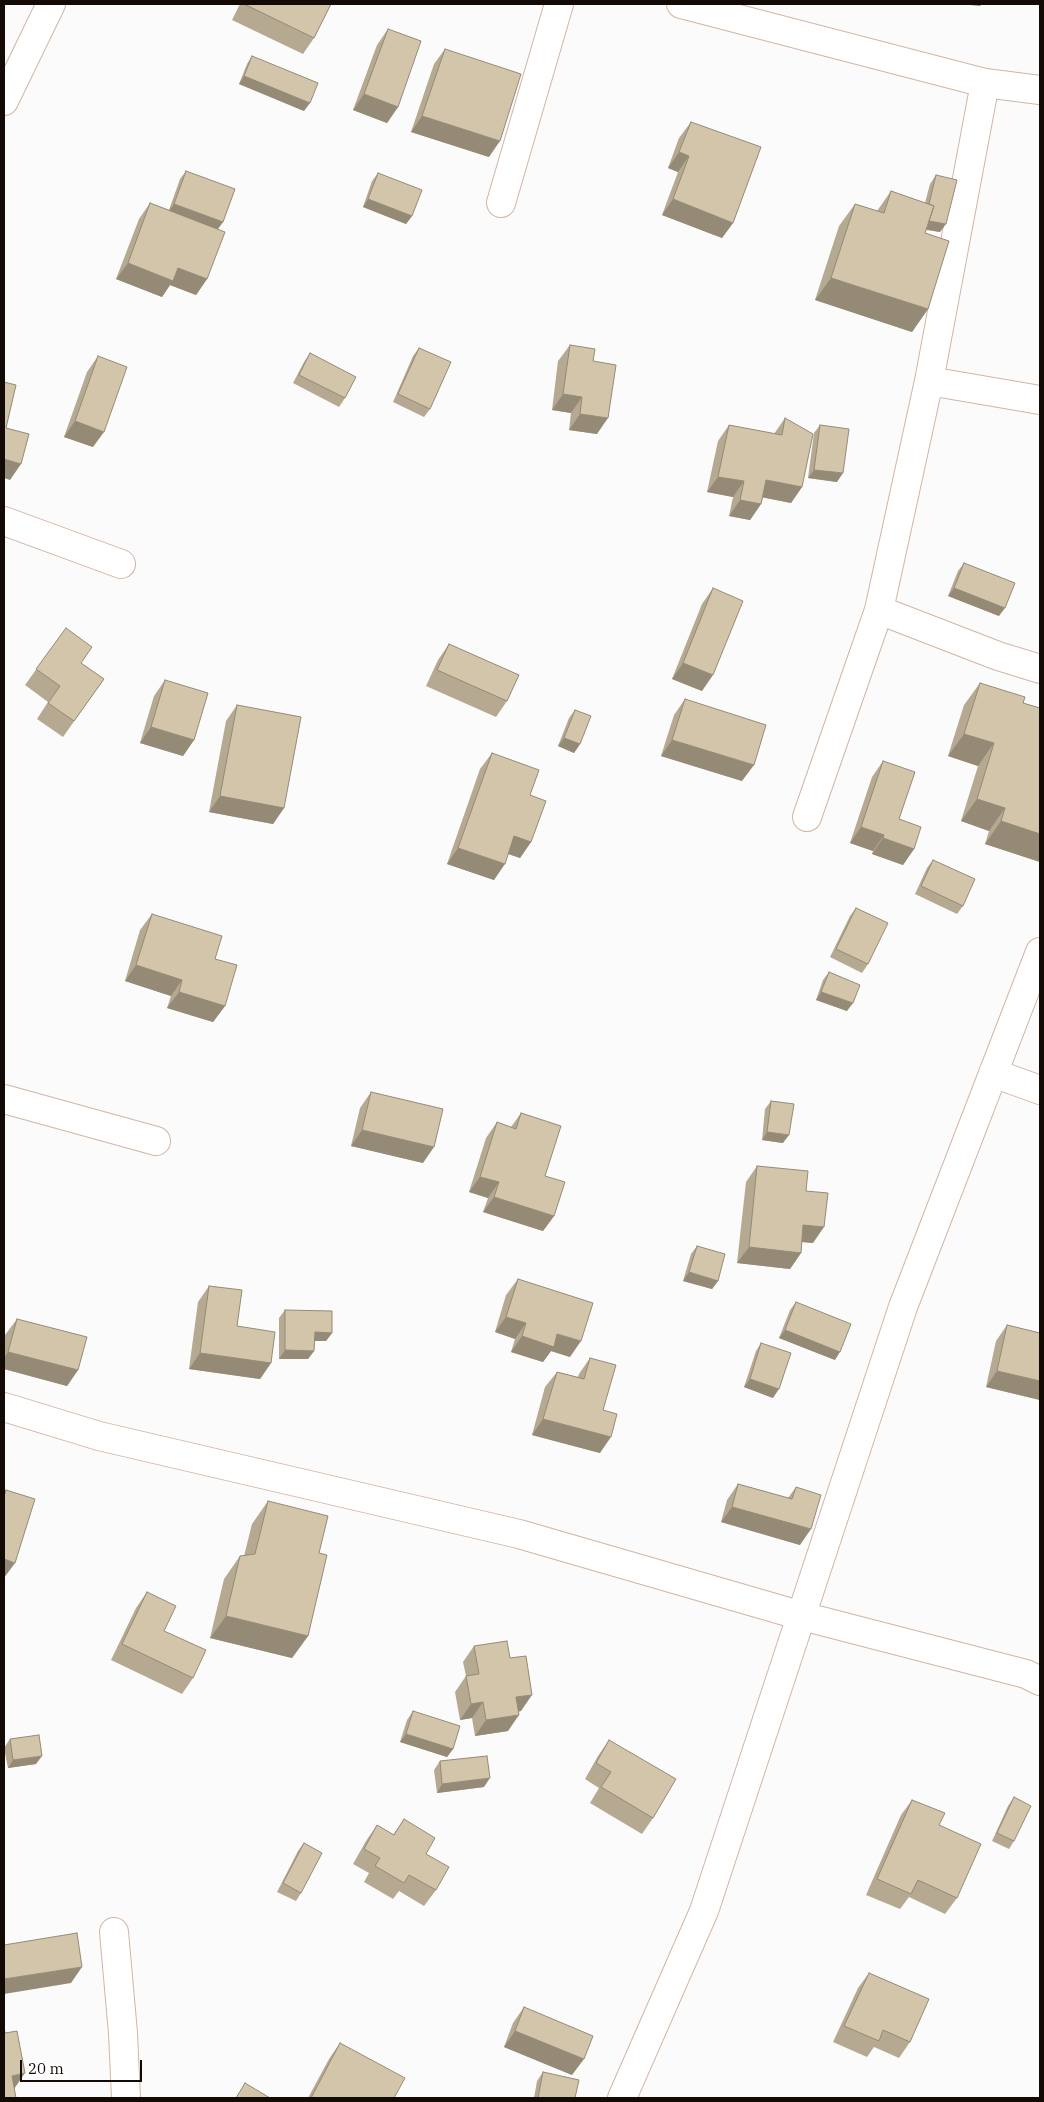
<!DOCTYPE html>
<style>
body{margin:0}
#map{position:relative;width:1044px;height:2102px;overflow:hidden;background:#fbfbfb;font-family:"IBM Plex Serif",serif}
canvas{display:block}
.frame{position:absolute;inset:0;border:5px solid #140a05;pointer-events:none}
.scale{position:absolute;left:20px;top:2060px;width:122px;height:22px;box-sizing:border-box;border:2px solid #140a05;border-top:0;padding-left:6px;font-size:15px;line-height:18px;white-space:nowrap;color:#140a05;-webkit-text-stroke:4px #fff;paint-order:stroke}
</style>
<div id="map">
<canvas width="1044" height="2102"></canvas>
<div class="frame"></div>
<div class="scale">20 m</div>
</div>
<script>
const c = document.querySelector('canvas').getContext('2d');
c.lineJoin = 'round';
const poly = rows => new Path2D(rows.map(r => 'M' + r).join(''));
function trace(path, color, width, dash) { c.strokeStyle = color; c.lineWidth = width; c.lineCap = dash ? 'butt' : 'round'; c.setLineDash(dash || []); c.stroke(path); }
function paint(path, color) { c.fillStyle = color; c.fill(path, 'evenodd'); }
const minor = poly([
 [681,4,985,83,1040,90],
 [4,101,51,4],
 [501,203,559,4],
 [929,381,1040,400],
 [4,521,121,564],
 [879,610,998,656,1040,669],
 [807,817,879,610,929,381,985,83],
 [993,1073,1040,1090],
 [4,1099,156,1141],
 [4,1407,99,1436,519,1534,802,1616,1026,1674,1040,1681],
 [114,1932,123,2033,126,2098],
 [622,2098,704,1911,903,1307,1040,952]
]);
trace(minor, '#d2b5a4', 30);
trace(minor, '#fff', 28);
paint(poly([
 [240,4,331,4,314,38,303,54,232,20],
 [388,29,398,107,387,123,353,110,377,45],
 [445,49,489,157,411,132,434,64],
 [252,56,304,111,239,84,247,64],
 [691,122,733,223,722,238,662,215,678,172,668,168,679,138],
 [186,171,223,222,218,229,207,279,196,295,170,285,162,297,116,279,139,219,150,203,169,210,180,179],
 [378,173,412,216,406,224,363,207,372,181],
 [936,175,940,232,926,230,925,233,928,309,912,332,815,300,839,226,855,204,877,211,891,191,925,203,930,184],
 [570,345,593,361,597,434,569,430,571,413,552,410,558,361],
 [419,348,430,409,424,417,393,402,413,356],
 [310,353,345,398,339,407,293,383,304,362],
 [98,356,93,447,64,437,87,372],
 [785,418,802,487,791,503,763,497,761,504,750,520,729,516,733,497,707,492,718,441,729,425,774,434],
 [820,425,837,482,808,478,814,433],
 [964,563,999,616,948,596,958,571],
 [713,588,702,691,672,679,702,604],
 [66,628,81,663,104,679,63,737,37,719,48,702,25,685],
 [449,644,507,701,496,717,426,686,438,660],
 [165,680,194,740,183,756,140,743,154,696],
 [980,683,1023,703,1040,708,1040,862,985,844,989,831,961,821,978,766,948,756,964,705],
 [685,699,742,781,661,756,674,715],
 [237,705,284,808,273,824,209,812,226,721],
 [575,710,580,744,574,753,558,746,569,718],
 [492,753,530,795,531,842,520,858,508,854,494,880,447,864,480,769],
 [883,761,899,819,914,849,903,865,872,854,873,851,850,843,872,777],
 [933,860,963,906,957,914,915,894,927,868],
 [856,908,868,964,862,973,830,957,850,916],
 [152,914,215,959,225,1006,213,1022,167,1008,171,996,125,981,140,930],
 [829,972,847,1011,816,1000,823,980],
 [371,1092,423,1163,351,1146,360,1108],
 [771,1101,783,1143,762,1140,765,1109],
 [521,1113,545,1176,554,1216,543,1231,483,1212,488,1198,469,1192,486,1138,497,1122,511,1127],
 [757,1166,806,1191,813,1243,802,1242,801,1253,790,1269,737,1263,746,1182],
 [697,1246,718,1281,712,1289,683,1281,691,1254],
 [518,1279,570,1357,551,1351,543,1362,511,1352,515,1339,495,1332,506,1295],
 [209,1286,237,1326,271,1363,260,1379,189,1369,198,1302],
 [796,1302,835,1360,779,1338,790,1310],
 [285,1310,332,1333,326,1341,315,1341,314,1351,308,1359,279,1359,279,1318],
 [17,1319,78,1370,67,1386,4,1369,4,1342,5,1335],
 [1007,1325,1040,1333,1040,1400,986,1387,996,1341],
 [761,1343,773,1398,744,1387,756,1351],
 [590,1358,603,1410,600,1453,532,1435,545,1387,557,1372,578,1377,579,1374],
 [738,1484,788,1498,796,1487,800,1545,721,1522,727,1500],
 [268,1501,319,1553,308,1636,292,1658,210,1638,224,1579,240,1556,244,1556,252,1524],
 [147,1592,164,1631,193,1678,182,1694,111,1660,136,1608],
 [474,1646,521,1711,518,1712,508,1731,475,1736,472,1718,460,1720,455,1692,466,1676,463,1662],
 [413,1711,453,1749,447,1757,400,1742,407,1720],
 [10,1739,36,1764,8,1768,4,1748],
 [609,1740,653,1818,642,1834,590,1803,599,1788,585,1779,598,1756],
 [440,1761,484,1787,437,1793,434,1770],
 [1014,1797,1014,1841,1009,1849,992,1841,1008,1806],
 [912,1800,939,1825,957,1898,945,1914,909,1897,900,1909,866,1895,901,1815],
 [404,1819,426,1854,436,1890,424,1906,399,1891,393,1899,364,1882,369,1873,353,1864,366,1841,377,1825,393,1835],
 [304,1843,301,1893,296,1901,277,1892,298,1851],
 [869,1973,910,2042,899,2058,874,2047,867,2057,833,2042,858,1988],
 [524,2007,572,2075,504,2047,513,2023],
 [340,2043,394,2098,308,2098,329,2059],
 [543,2072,575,2098,534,2098,537,2081]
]), '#b5a991');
paint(poly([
 [960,4,982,4,980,6],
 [244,76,310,103,304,111,239,84],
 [364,94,398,107,387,123,353,110],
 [422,116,500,141,489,157,411,132],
 [679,152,689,156,678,172,668,168],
 [368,199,412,216,406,224,363,207],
 [673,199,733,223,722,238,662,215],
 [174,204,223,222,217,230,168,212],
 [924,220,946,224,940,232,919,228],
 [128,263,178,268,207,279,196,295,170,285,162,297,116,279],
 [831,278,928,309,912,332,815,300],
 [563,394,582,397,571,413,552,410],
 [580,414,608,418,597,434,569,430],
 [75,421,104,432,93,447,64,437],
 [4,459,21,464,10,480,4,478],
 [814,470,843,473,837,482,808,478],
 [718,477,744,481,733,497,707,492],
 [766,480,802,487,791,503,755,496],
 [740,500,761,504,750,520,729,516],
 [954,588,1005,608,999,616,948,596],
 [683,663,713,675,702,691,672,679],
 [151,727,194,740,183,756,140,743],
 [964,734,994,743,978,766,948,756],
 [564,738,580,744,574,753,558,746],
 [672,740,754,765,742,781,661,756],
 [220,796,284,808,273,824,209,812],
 [977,799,1005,808,989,831,961,821],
 [1001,821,1040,834,1040,862,985,844],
 [861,827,884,835,873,851,850,843],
 [514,836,531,842,520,858,503,852],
 [883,838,914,849,903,865,872,854],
 [458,848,505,864,494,880,447,864],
 [136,965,182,980,171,996,125,981],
 [179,992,225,1006,213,1022,167,1008],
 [821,992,853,1003,847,1011,816,1000],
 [362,1130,434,1147,423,1163,351,1146],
 [767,1132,789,1135,783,1143,762,1140],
 [480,1177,499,1182,488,1198,469,1192],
 [494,1197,554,1216,543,1231,483,1212],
 [803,1225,824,1227,813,1243,792,1241],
 [749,1247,801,1253,790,1269,737,1263],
 [689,1272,718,1281,712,1289,683,1281],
 [506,1317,526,1323,515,1339,495,1332],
 [785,1330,840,1352,835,1360,779,1338],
 [315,1332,332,1333,326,1341,309,1341],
 [557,1334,581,1341,570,1357,551,1351,543,1362,511,1352,522,1336],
 [285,1350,314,1351,308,1359,279,1359],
 [8,1352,78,1370,67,1386,4,1369,4,1358],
 [200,1353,271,1363,260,1379,189,1369],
 [997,1371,1040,1381,1040,1400,986,1387],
 [750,1379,779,1389,773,1398,744,1387],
 [543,1419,611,1437,600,1453,532,1435],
 [732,1507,811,1529,800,1545,721,1522],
 [4,1559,15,1563,4,1578],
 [226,1616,308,1636,292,1658,210,1638],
 [532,1695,521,1711,504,1713,516,1697],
 [483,1702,472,1718,460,1720,471,1704],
 [519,1715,508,1731,475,1736,486,1720],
 [406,1734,453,1749,447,1757,400,1742],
 [42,1756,36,1764,8,1768,13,1760],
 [490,1778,484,1787,437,1793,442,1784],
 [82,1967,71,1983,4,1994,4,1979],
 [515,2031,584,2059,572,2075,504,2047],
 [25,2073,14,2089,12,2076]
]), '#948a76');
const building = poly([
 [244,4,331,4,314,38,244,4],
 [388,29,421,41,398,107,364,94,388,29],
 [445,49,521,74,500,141,422,116,445,49],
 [252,56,318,83,310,103,244,76,252,56],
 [691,122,761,147,733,223,673,199,689,156,679,152,691,122],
 [186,171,235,189,223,222,174,204,186,171],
 [378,173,422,190,412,216,368,199,378,173],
 [936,175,957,180,946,224,929,221,934,206,929,204,936,175],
 [891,191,934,206,925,233,949,241,928,309,831,278,855,204,884,213,891,191],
 [150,203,225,232,207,279,178,268,173,281,128,263,150,203],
 [570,345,595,349,593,361,616,365,608,418,580,414,582,397,563,394,570,345],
 [419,348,451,362,430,409,398,394,419,348],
 [310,353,356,377,345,398,299,375,310,353],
 [98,356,127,367,104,432,75,421,98,356],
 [4,382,16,385,6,428,29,434,21,464,4,459,4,382],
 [785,418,813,434,802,487,766,480,761,504,740,500,744,481,718,477,729,425,782,435,785,418],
 [820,425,849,429,843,473,814,470,820,425],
 [964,563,1015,583,1005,608,954,588,964,563],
 [713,588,743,601,713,675,683,663,713,588],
 [66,628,92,647,81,663,104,679,74,721,48,703,60,686,36,669,66,628],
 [449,644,519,675,507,701,437,670,449,644],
 [165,680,208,693,194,740,151,727,165,680],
 [980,683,1025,697,1023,703,1040,708,1040,834,1001,821,1005,808,977,799,994,743,964,734,980,683],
 [685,699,766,725,754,765,672,740,685,699],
 [237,705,301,717,284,808,220,796,237,705],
 [575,710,591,716,580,744,564,738,575,710],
 [492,753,539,770,530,795,546,801,531,842,514,836,505,864,458,848,492,753],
 [883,761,915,772,899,819,921,827,914,849,883,838,884,835,861,827,883,761],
 [933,860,975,879,963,906,921,886,933,860],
 [856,908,888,923,868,964,836,949,856,908],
 [152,914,222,936,215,959,237,965,225,1006,179,992,182,980,136,965,152,914],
 [829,972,860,985,853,1003,821,992,829,972],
 [371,1092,443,1109,434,1147,362,1130,371,1092],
 [771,1101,794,1104,789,1135,767,1132,771,1101],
 [521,1113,561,1126,545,1176,565,1182,554,1216,494,1197,499,1182,480,1177,497,1122,516,1129,521,1113],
 [757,1166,808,1171,806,1191,828,1193,824,1227,803,1225,801,1253,749,1247,757,1166],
 [697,1246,725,1254,718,1281,689,1272,697,1246],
 [518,1279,593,1303,581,1341,557,1334,554,1347,522,1336,526,1323,506,1317,518,1279],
 [209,1286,242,1290,237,1326,275,1332,271,1363,200,1353,209,1286],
 [796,1302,851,1324,840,1352,785,1330,796,1302],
 [285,1310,332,1311,332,1333,315,1332,314,1351,285,1350,285,1310],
 [17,1319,87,1337,78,1370,8,1352,17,1319],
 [1007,1325,1040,1333,1040,1381,997,1371,1007,1325],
 [761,1343,791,1353,779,1389,750,1379,761,1343],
 [590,1358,616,1365,603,1410,617,1414,611,1437,543,1419,557,1372,584,1379,590,1358],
 [738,1484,792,1499,796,1487,821,1495,811,1529,732,1507,738,1484],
 [6,1490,35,1499,15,1563,4,1559,4,1497,6,1490],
 [268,1501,328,1516,319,1553,327,1555,308,1636,226,1616,240,1556,255,1554,268,1501],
 [147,1592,176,1606,164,1631,206,1650,193,1678,122,1644,147,1592],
 [507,1641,510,1658,526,1656,532,1695,516,1697,519,1715,486,1720,483,1702,471,1704,466,1676,479,1674,474,1646,507,1641],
 [413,1711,460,1726,453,1749,406,1734,413,1711],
 [39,1735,42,1756,13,1760,10,1739,39,1735],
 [609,1740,676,1779,653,1818,601,1787,611,1772,596,1763,609,1740],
 [487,1756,490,1778,442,1784,440,1761,487,1756],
 [1014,1797,1031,1806,1014,1841,997,1833,1014,1797],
 [912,1800,945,1813,939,1825,981,1844,957,1898,918,1880,911,1894,877,1879,912,1800],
 [404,1819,435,1838,426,1854,449,1867,436,1890,409,1875,404,1883,375,1866,380,1858,364,1849,377,1825,394,1835,404,1819],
 [304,1843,322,1853,301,1893,283,1883,304,1843],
 [77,1933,82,1967,4,1979,4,1945,77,1933],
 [869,1973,929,1999,910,2042,883,2030,879,2041,844,2026,869,1973],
 [524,2007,593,2036,584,2059,515,2031,524,2007],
 [4,2027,5,2033,17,2031,25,2073,12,2076,16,2098,4,2098,4,2027],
 [340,2043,405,2078,394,2098,311,2098,340,2043],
 [543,2072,579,2080,575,2098,538,2098,543,2072],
 [245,2083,270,2098,236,2098,245,2083]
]);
paint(building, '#d3c5a9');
trace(building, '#948a76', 1);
</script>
